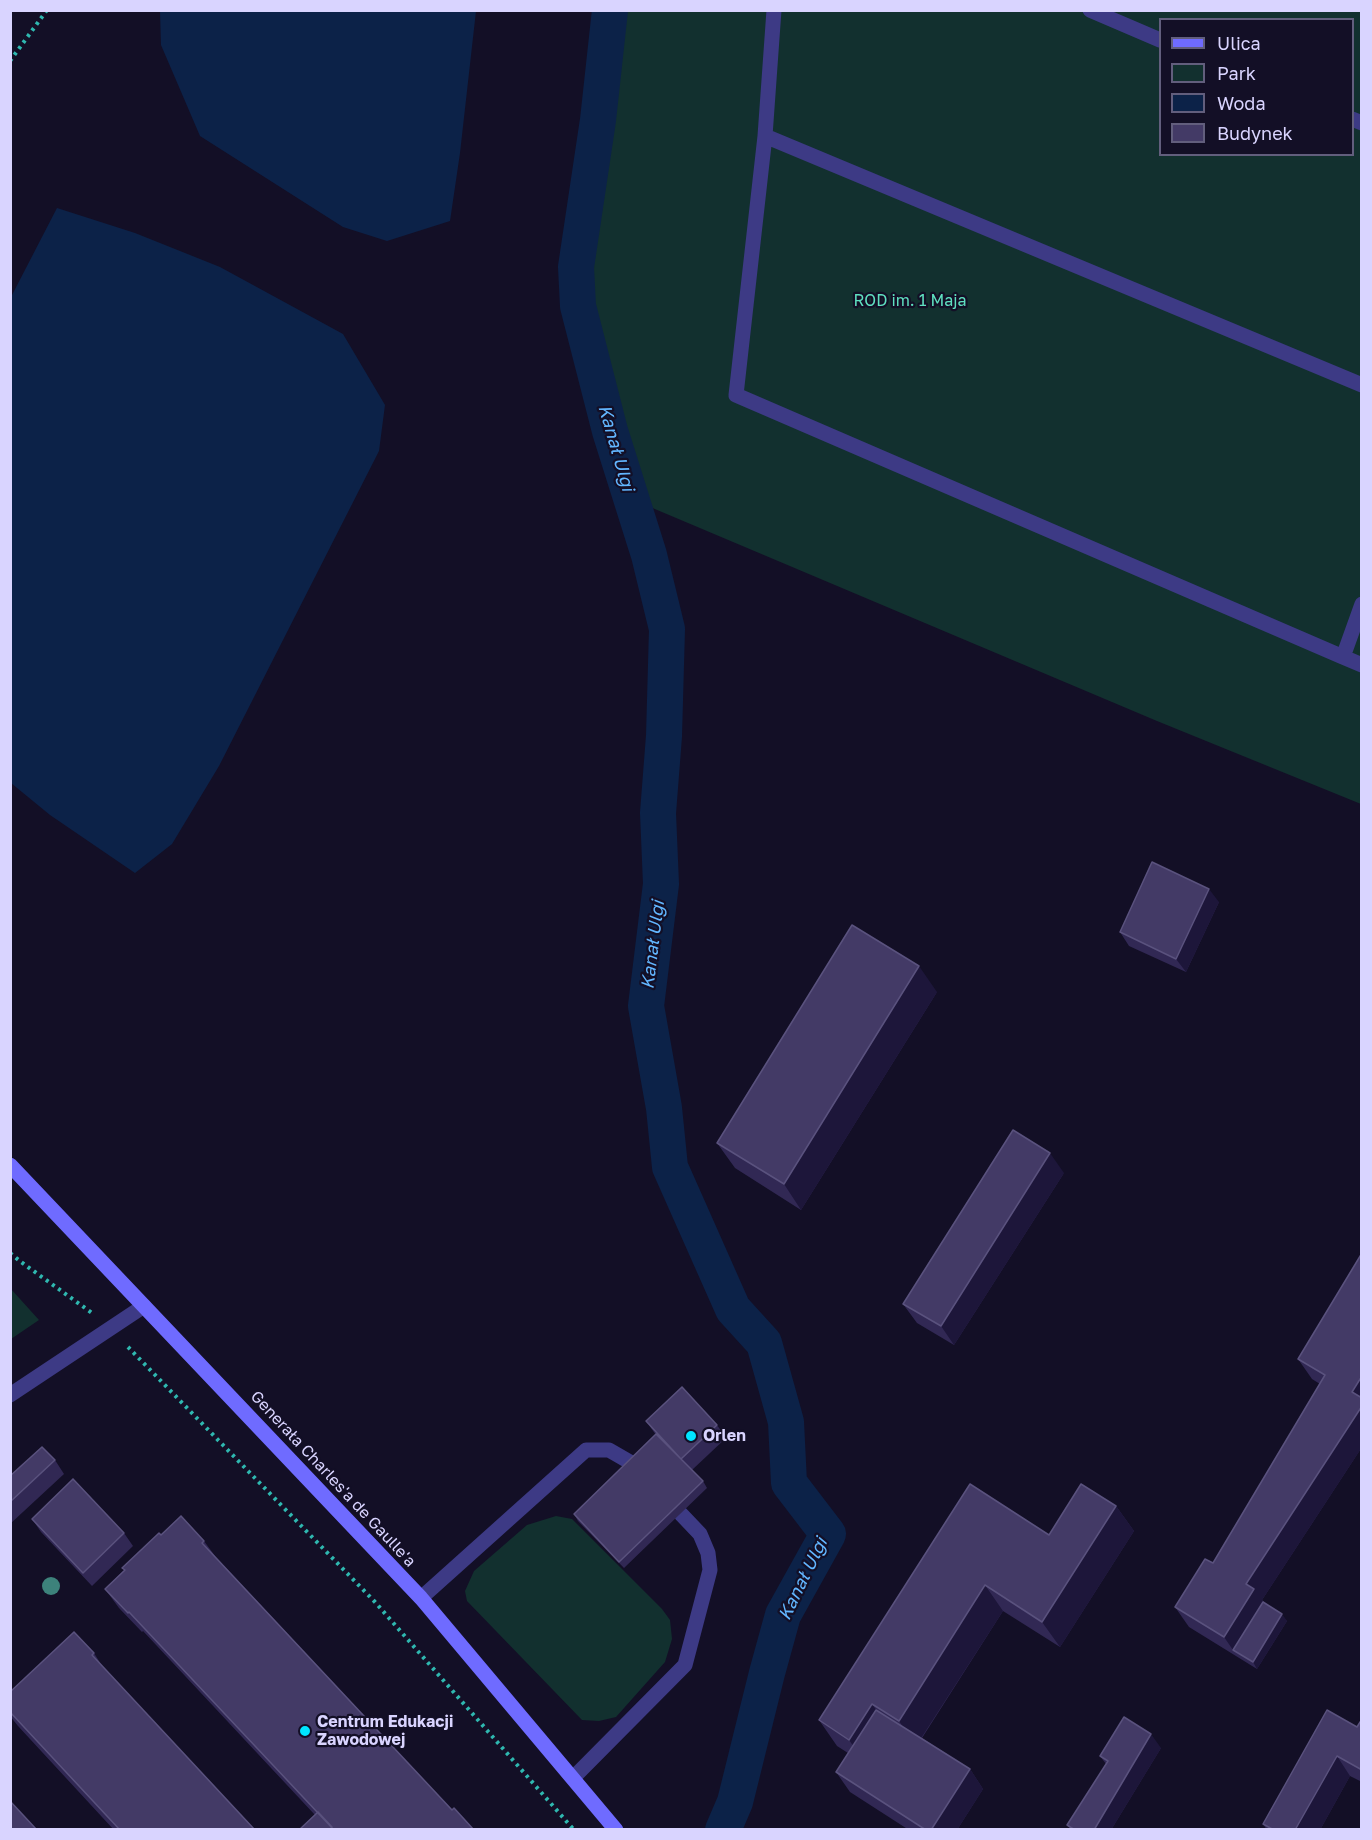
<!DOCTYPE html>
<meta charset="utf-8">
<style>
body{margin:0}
#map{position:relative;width:1372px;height:1840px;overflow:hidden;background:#130f26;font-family:"Golos Text",sans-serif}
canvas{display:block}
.frame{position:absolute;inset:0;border:12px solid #d9d4ff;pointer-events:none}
.legend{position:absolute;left:1159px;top:18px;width:195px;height:138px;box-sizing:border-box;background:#130f26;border:2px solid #625e7d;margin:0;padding:8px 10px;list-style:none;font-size:18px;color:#d9d4ff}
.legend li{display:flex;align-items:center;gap:12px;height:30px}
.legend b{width:30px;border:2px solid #625e7d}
</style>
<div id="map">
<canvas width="1372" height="1840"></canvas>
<div class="frame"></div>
<ul class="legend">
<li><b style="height:8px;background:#6f6bff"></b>Ulica</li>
<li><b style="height:16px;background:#12302f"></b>Park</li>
<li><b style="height:16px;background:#0c2248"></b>Woda</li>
<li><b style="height:16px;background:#433a66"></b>Budynek</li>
</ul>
</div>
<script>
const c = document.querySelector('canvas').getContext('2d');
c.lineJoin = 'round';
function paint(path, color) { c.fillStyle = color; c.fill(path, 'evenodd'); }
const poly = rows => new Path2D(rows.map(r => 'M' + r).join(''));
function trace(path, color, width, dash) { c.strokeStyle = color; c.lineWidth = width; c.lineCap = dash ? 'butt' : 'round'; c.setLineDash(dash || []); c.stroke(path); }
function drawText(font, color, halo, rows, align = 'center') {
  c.font = font + ' "Golos Text",sans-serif'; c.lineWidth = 4.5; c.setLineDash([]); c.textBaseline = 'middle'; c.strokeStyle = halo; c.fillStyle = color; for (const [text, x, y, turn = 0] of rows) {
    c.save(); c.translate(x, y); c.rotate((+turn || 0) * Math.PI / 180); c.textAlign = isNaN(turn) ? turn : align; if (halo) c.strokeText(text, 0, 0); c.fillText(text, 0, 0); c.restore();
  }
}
paint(poly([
 [619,11,1361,11,1361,804,1157,721,643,504,584,293],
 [1160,20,1352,20,1352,154,1160,154],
 [11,1289,39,1320,11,1339,10,1339],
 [556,1516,572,1519,662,1609,670,1620,672,1639,665,1662,616,1717,599,1721,582,1720,467,1601,465,1591,474,1571,527,1525]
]), '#12302f');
paint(poly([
 [160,11,476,11,460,153,450,221,387,241,343,227,200,136,161,45],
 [57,208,135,233,220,267,343,334,385,405,379,451,219,766,172,844,135,873,50,815,11,783,11,297]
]), '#0c2248');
trace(poly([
 [610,10,598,120,576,267,578,306,610,431,649,555,667,629,664,736,658,813,661,884,646,1006,664,1108,670,1167,733,1309,764,1343,786,1422,789,1483,828,1534,783,1615,767,1673,735,1802,723,1830]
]), '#0c2248', 36);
trace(poly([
 [10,61,47,10],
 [10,1253,21,1262,92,1313],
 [128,1347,375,1602,574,1830]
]), '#2fb8b0', 4, [3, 4.5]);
trace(poly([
 [1090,10,1160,40],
 [1352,119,1362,123],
 [765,136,774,10],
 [1362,604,1343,657,1362,665],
 [1343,657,736,395,765,136,1362,385],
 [421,1598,586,1450,609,1450,635,1465],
 [573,1778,685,1665,710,1570,708,1553,700,1534,681,1514]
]), '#3d3a85', 15);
trace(poly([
 [10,1395,144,1306]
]), '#3d3a85', 15);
trace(poly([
 [10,1165,421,1598,616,1830]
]), '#6f6bff', 15);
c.fillStyle = '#3d827b';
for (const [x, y] of [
 [51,1586]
]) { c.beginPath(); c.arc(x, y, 9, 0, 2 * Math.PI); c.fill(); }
paint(poly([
 [1219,902,1186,972,1129,946,1120,932],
 [937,992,801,1210,735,1168,717,1143],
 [1064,1173,954,1345,917,1323,903,1304],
 [1362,1253,1362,1447,1262,1600,1287,1621,1257,1669,1189,1627,1175,1607,1213,1563,1320,1384,1312,1379,1298,1359],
 [646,1421,717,1425,726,1438,692,1470,703,1481,707,1488,624,1568,578,1521,574,1514,656,1435],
 [55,1460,64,1474,10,1524,10,1476],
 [1116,1506,1134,1531,1060,1647,1003,1611,922,1738,970,1769,983,1789,957,1830,909,1830,850,1792,836,1772,848,1753,837,1746,819,1720,1049,1535],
 [32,1519,124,1533,133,1546,92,1586,41,1532],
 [161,1535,204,1541,215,1556,452,1810,474,1830,299,1830,315,1815,143,1631,142,1632,119,1608,105,1589,124,1570,122,1568],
 [94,1653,104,1669,255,1830,114,1830,18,1726,10,1716,10,1692],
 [1362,1719,1362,1782,1350,1776,1320,1830,1267,1830,1263,1824,1357,1727],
 [1161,1748,1111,1830,1071,1830,1067,1825,1106,1764,1100,1756]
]), '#312854');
paint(poly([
 [1209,889,1219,902,1186,972,1176,959],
 [919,966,937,992,801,1210,784,1184],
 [1050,1153,1064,1173,954,1345,941,1326],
 [1362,1376,1362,1405,1352,1392],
 [1362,1406,1362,1447,1262,1600,1268,1608,1233,1650,1224,1637,1246,1584],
 [1116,1506,1134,1531,1060,1647,1042,1622],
 [985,1585,1003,1611,916,1746,899,1721],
 [1282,1614,1287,1621,1257,1669,1253,1662],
 [872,1704,890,1729,867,1765,849,1740],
 [1151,1734,1161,1748,1111,1830,1094,1830],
 [1337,1756,1350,1776,1320,1830,1295,1830],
 [970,1769,983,1789,957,1830,931,1830]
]), '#1d163a');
const building = poly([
 [1152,862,1209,889,1176,959,1120,932,1152,862],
 [852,925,919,966,784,1184,717,1143,852,925],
 [1013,1130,1050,1153,941,1326,903,1304,1013,1130],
 [1362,1253,1362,1376,1352,1392,1362,1398,1362,1406,1246,1584,1254,1589,1224,1637,1175,1607,1205,1559,1213,1563,1325,1375,1298,1359,1362,1253],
 [682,1387,717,1425,681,1459,646,1421,682,1387],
 [656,1434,703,1481,619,1562,574,1514,656,1434],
 [42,1447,55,1460,10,1502,10,1476,42,1447],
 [73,1479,124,1533,83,1573,32,1519,73,1479],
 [970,1484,1049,1535,1081,1484,1116,1506,1042,1622,985,1585,899,1721,872,1704,849,1740,819,1720,970,1484],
 [181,1516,204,1541,202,1543,452,1810,454,1808,474,1830,334,1830,129,1612,128,1613,105,1589,125,1570,122,1568,159,1533,161,1535,181,1516],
 [1263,1602,1282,1614,1253,1662,1233,1650,1263,1602],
 [74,1632,94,1653,92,1655,255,1830,120,1830,10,1712,10,1692,74,1632],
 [876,1710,970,1769,931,1830,926,1830,836,1772,876,1710],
 [1327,1710,1357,1727,1362,1719,1362,1770,1337,1756,1295,1830,1274,1830,1263,1824,1327,1710],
 [1124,1717,1151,1734,1094,1830,1075,1830,1067,1825,1108,1761,1100,1756,1124,1717],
 [10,1801,37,1830,10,1830,10,1801],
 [318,1812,332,1827,330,1830,299,1830,318,1812]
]);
paint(building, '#433a66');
trace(building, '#5a527e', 1.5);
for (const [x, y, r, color] of [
 [691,1436,6,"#00e5ff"],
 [305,1731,6,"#00e5ff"]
]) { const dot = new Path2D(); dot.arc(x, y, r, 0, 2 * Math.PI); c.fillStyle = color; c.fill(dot); trace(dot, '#130f26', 2); }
drawText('16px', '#5fe0c0', '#130f26', [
 ["ROD im. 1 Maja",910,301]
]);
drawText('bold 16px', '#d9d4ff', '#130f26', [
 ["Orlen",703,1436],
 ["Centrum Edukacji",317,1722],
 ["Zawodowej",317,1740]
], 'left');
drawText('16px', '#d9d4ff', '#130f26', [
 ["Generała Charles'a de Gaulle'a",333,1479,47]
]);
drawText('italic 18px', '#62b6ff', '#130f26', [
 ["Kanał Ulgi",616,448,74],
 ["Kanał Ulgi",653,945,-83],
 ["Kanał Ulgi",803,1579,-64]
]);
</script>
